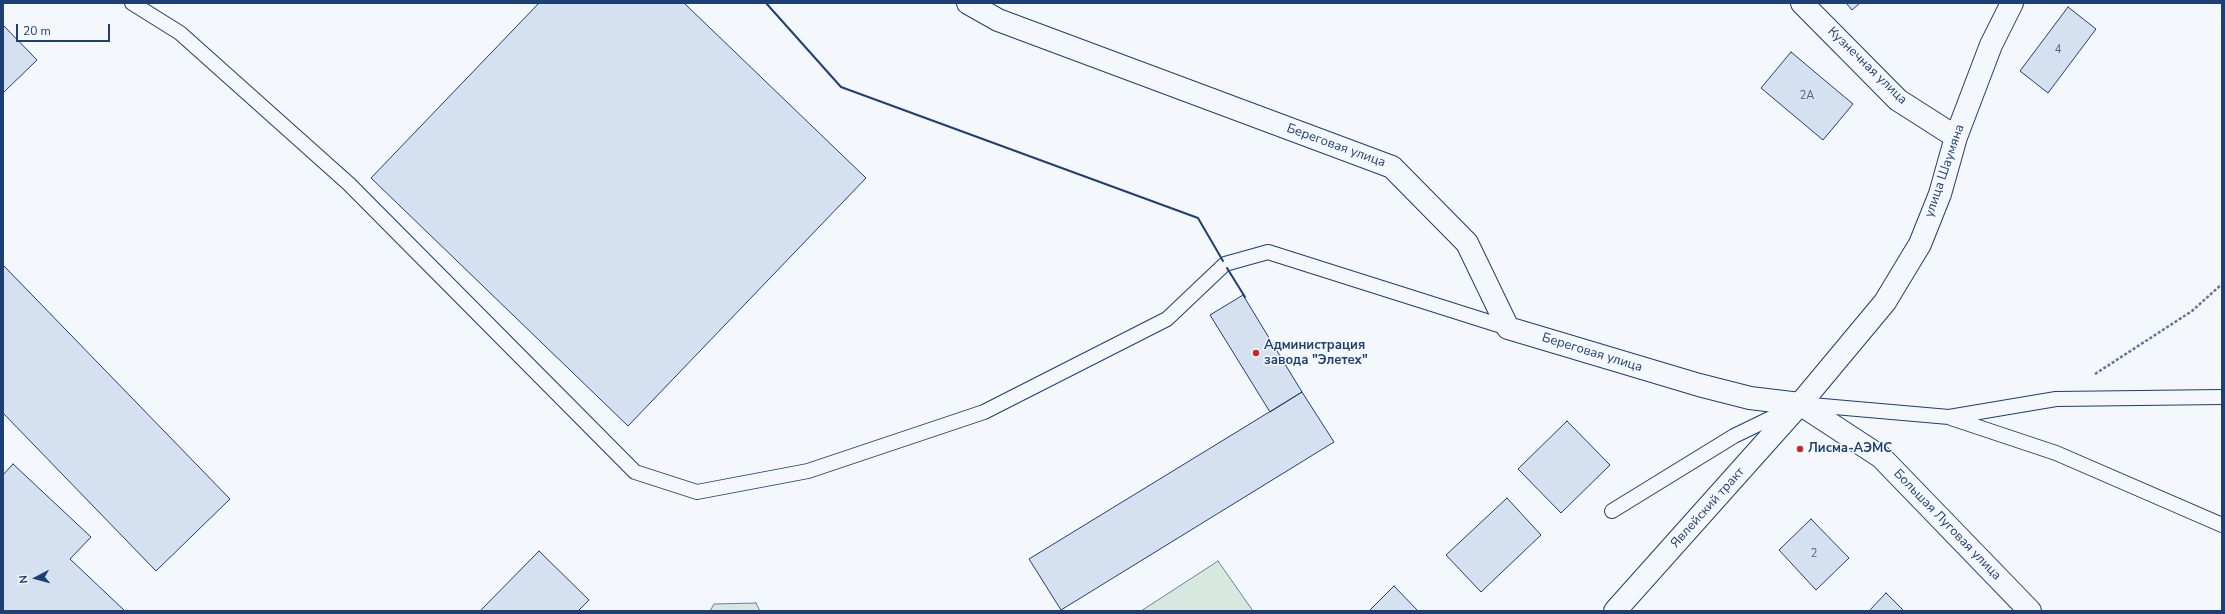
<!DOCTYPE html>
<meta charset="utf-8">
<style>
body{margin:0}
#map{position:relative;width:2225px;height:614px;overflow:hidden;background:#f4f7fb;font-family:"Nunito Sans",sans-serif}
canvas{display:block}
.frame{position:absolute;inset:0;border:4px solid #1d3f73;pointer-events:none}
.north{position:absolute;left:16px;top:558px;width:40px;height:40px;-webkit-text-stroke:3px #f4f7fb;paint-order:stroke;rotate:264deg;font-size:11px;font-weight:700;line-height:16px;text-align:center;color:#1d3f73}
.north::after{content:'';display:block;margin:auto;width:14px;height:18px;background:#1d3f73;clip-path:polygon(50% 0,100% 100%,50% 72%,0 100%)}
.scale{position:absolute;left:16px;top:24px;width:94px;height:18px;box-sizing:border-box;border:2px solid #1d3f73;border-top:0;padding-left:5px;font-size:12px;line-height:14px;white-space:nowrap;color:#1d3f73;-webkit-text-stroke:3px #f4f7fb;paint-order:stroke}
</style>
<div id="map">
<canvas width="2225" height="614"></canvas>
<div class="frame"></div>
<div class="north">N</div>
<div class="scale">20 m</div>
</div>
<script>
const c = document.querySelector('canvas').getContext('2d');
c.lineJoin = 'round';
function paint(path, color) { c.fillStyle = color; c.fill(path, 'evenodd'); }
const poly = rows => new Path2D(rows.map(r => 'M' + r).join(''));
function trace(path, color, width, dash) { c.strokeStyle = color; c.lineWidth = width; c.lineCap = dash ? 'butt' : 'round'; c.setLineDash(dash || []); c.stroke(path); }
function drawText(font, color, halo, rows, align = 'center') {
  c.font = font + ' "Nunito Sans",sans-serif'; c.lineWidth = 3; c.setLineDash([]); c.textBaseline = 'middle'; c.strokeStyle = halo; c.fillStyle = color; for (const [text, x, y, turn = 0] of rows) {
    c.save(); c.translate(x, y); c.rotate((+turn || 0) * Math.PI / 180); c.textAlign = isNaN(turn) ? turn : align; if (halo) c.strokeText(text, 0, 0); c.fillText(text, 0, 0); c.restore();
  }
}
const green = poly([
 [1218,561,1253,611,1141,611,1218,561],
 [756,603,760,611,710,611,714,604,756,603]
]);
paint(green, '#d7e8df');
trace(green, '#687fa3', 1);
const building = poly([
 [539,3,684,3,866,178,628,426,371,178,539,3],
 [1846,3,1860,3,1852,10,1846,3],
 [2068,7,2096,29,2048,93,2020,71,2068,7],
 [3,25,37,60,3,93,3,25],
 [1791,52,1853,104,1823,140,1761,88,1791,52],
 [3,265,230,499,156,571,3,413,3,265],
 [1243,295,1302,392,1270,412,1210,315,1243,295],
 [1302,392,1334,442,1061,610,1029,559,1302,392],
 [1567,421,1610,465,1561,513,1518,469,1567,421],
 [13,464,91,537,70,559,125,611,3,611,3,475,13,464],
 [1507,498,1541,535,1481,592,1446,555,1507,498],
 [1811,519,1849,558,1816,590,1779,550,1811,519],
 [539,551,589,600,578,611,480,611,539,551],
 [1394,586,1418,611,1369,611,1394,586],
 [1886,593,1904,611,1869,611,1886,593]
]);
paint(building, '#d5e0f0');
trace(building, '#1d3f73', 1);
const service = poly([
 [132,3,180,33,349,184,635,472,697,492,808,471,984,412,1167,319,1225,264,1268,252,1508,328],
 [1951,418,2056,453,2222,525],
 [1612,511,1734,436,1800,404,1949,417,2056,399,2222,397]
]);
const minor = poly([
 [968,3,998,20,1392,167,1467,243,1508,328,1699,385,1750,398,1800,404,1881,457,2030,611],
 [1802,3,1898,100,1956,137],
 [1615,611,1800,404,1885,302,1920,244,1940,194,1956,137,1991,45,2012,3]
]);
trace(service, '#1d3f73', 16);
trace(minor, '#1d3f73', 24);
trace(poly([
 [2095,374,2192,311,2222,284]
]), '#5e769c', 2.5, [3, 2]);
trace(service, '#f4f7fb', 14);
trace(minor, '#f4f7fb', 22);
trace(poly([
 [766,3,841,87,1198,218,1223,261],
 [1227,268,1245,297]
]), '#1d3f73', 2);
for (const [x, y, r, color] of [
 [1256,353,4,"#c62828"],
 [1800,449,4,"#c62828"]
]) { const dot = new Path2D(); dot.arc(x, y, r, 0, 2 * Math.PI); c.fillStyle = color; c.fill(dot); trace(dot, '#f4f7fb', 1.5); }
drawText('11px', '#4b6792', null, [
 ["4",2058,50],
 ["2А",1807,96],
 ["2",1814,554]
]);
drawText('13px', '#1d3f73', '#f4f7fb', [
 ["Кузнечная улица",1867,66,44],
 ["Береговая улица",1336,146,20],
 ["улица Шаумяна",1945,171,-71],
 ["Береговая улица",1592,353,17],
 ["Явлейский тракт",1708,508,-48],
 ["Большая Луговая улица",1947,525,46]
]);
drawText('bold 13px', '#1d3f73', '#f4f7fb', [
 ["Администрация",1264,346],
 ["завода \"Элетех\"",1264,361],
 ["Лисма-АЭМС",1808,449]
], 'left');
</script>
